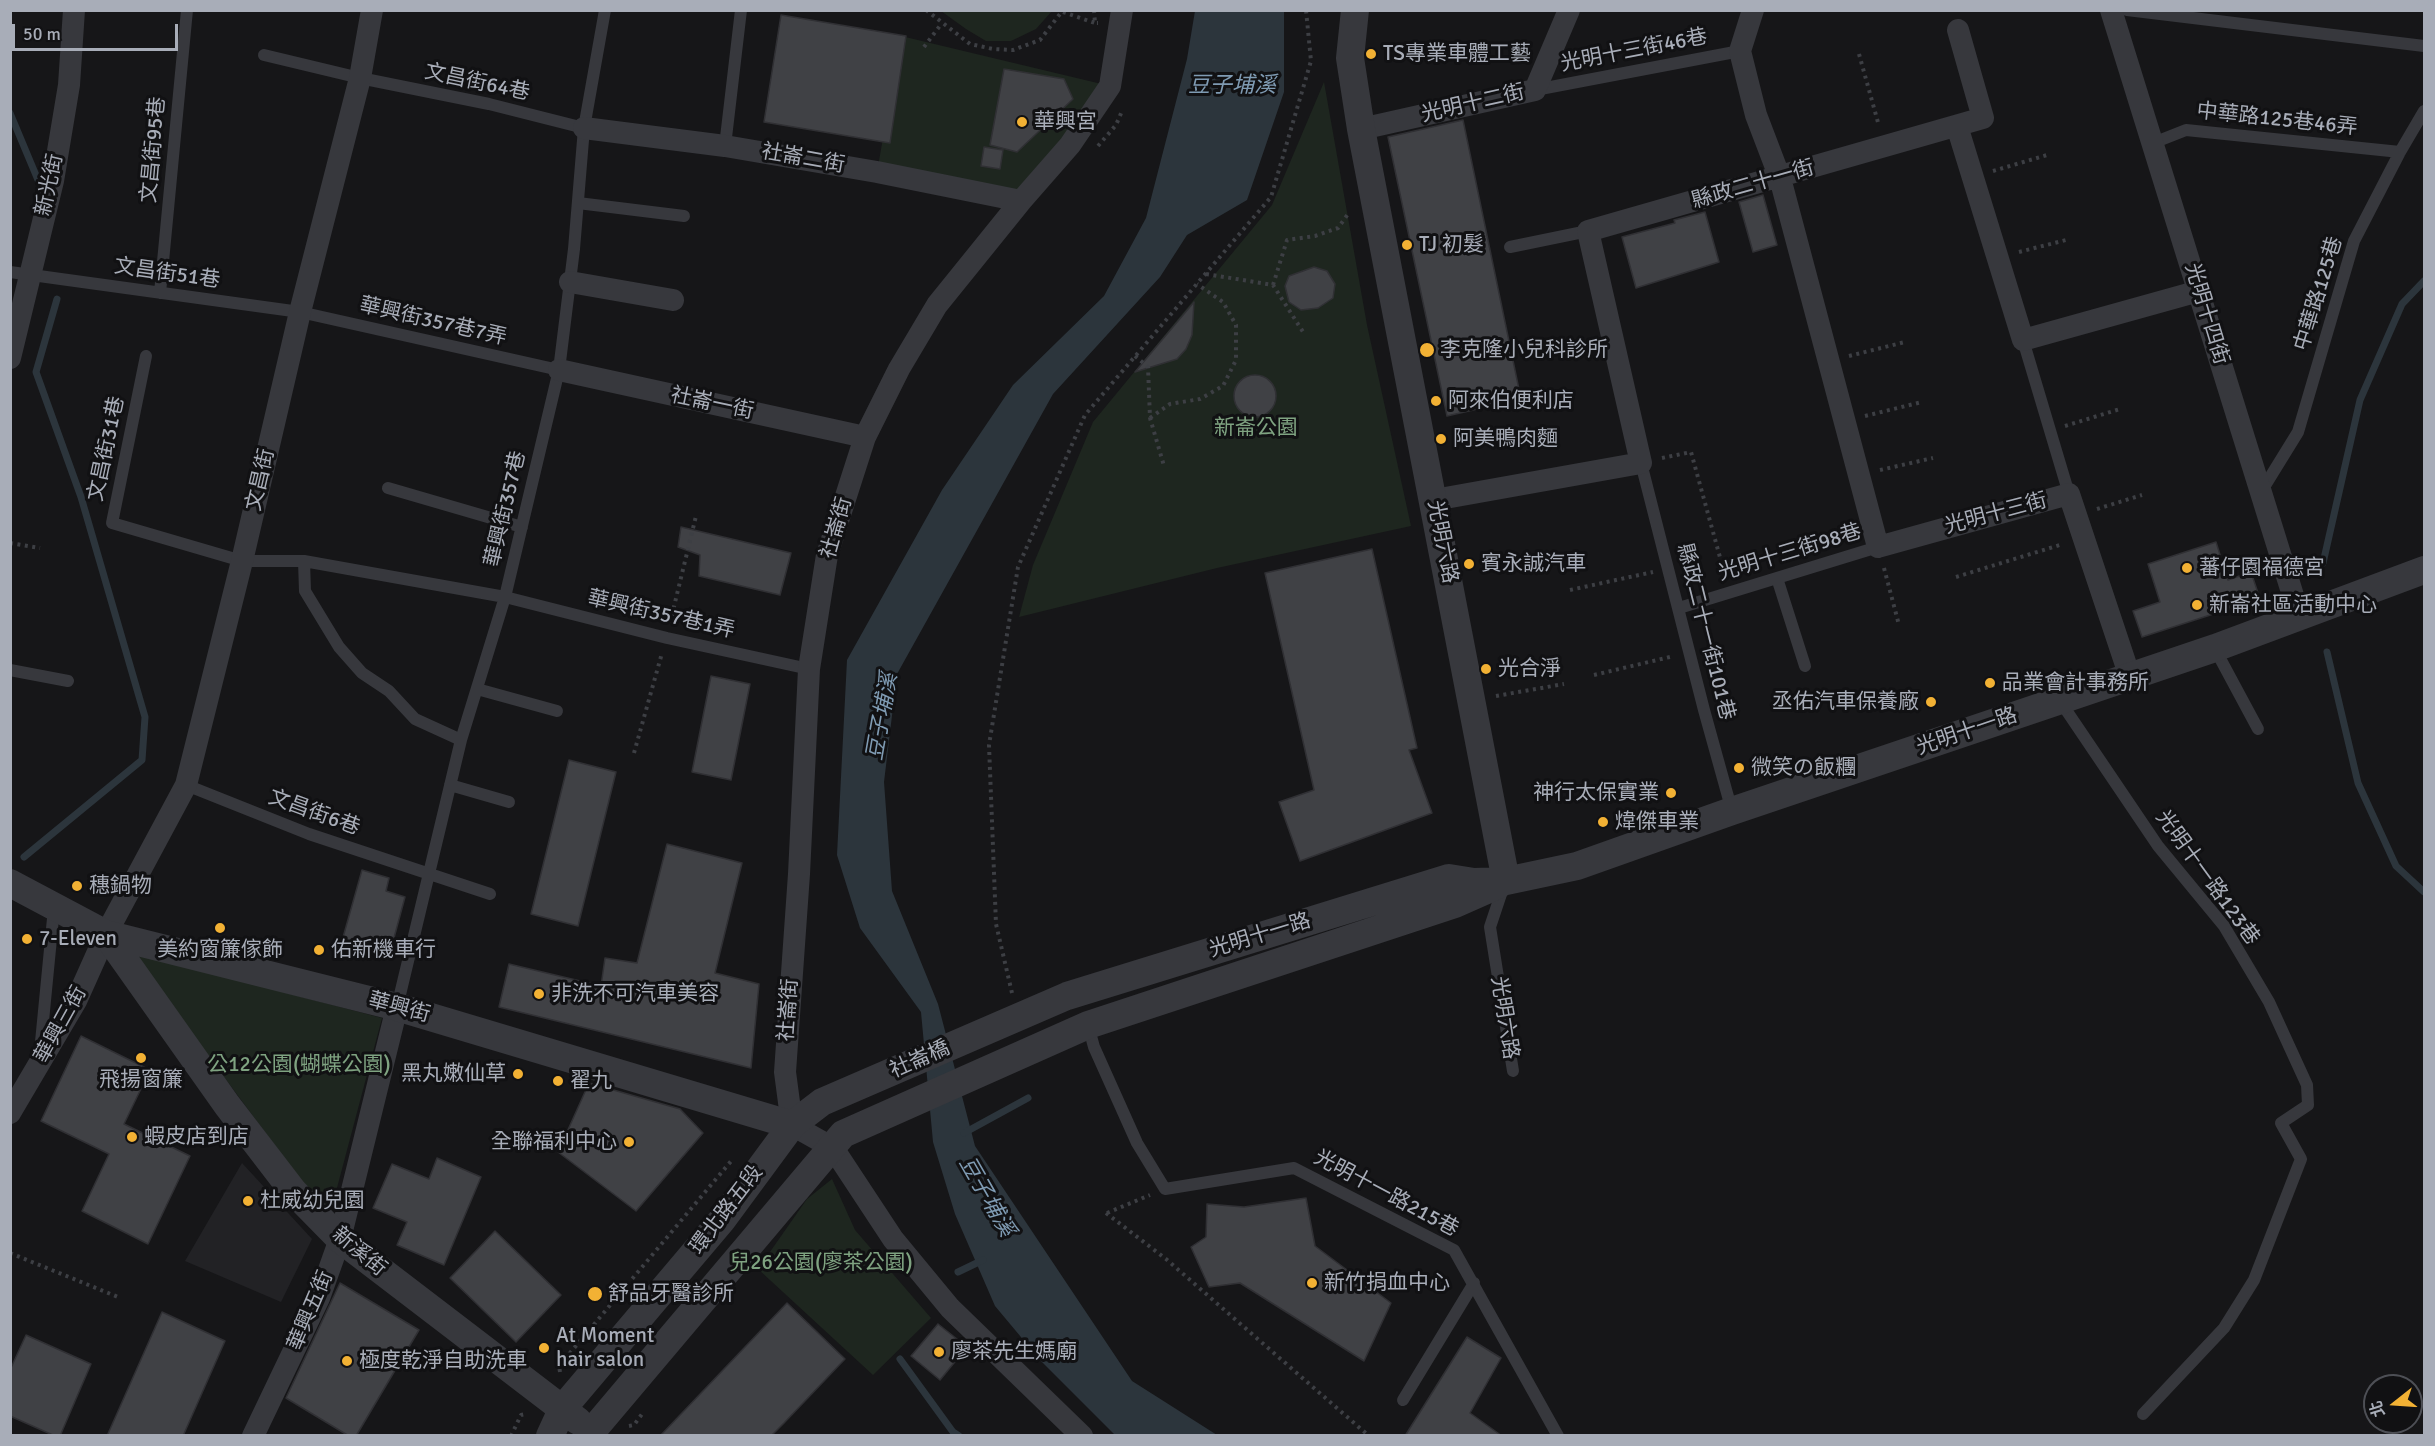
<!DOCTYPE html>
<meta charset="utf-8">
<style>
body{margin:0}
#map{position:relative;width:2435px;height:1446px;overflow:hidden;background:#161618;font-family:Signika,"Noto Sans TC",sans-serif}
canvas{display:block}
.frame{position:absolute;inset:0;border:12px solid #a8adb8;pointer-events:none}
.north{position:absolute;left:2363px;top:1374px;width:60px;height:60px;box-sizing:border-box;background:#111113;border:2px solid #4d4f55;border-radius:50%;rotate:253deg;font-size:16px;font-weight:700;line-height:24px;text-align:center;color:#a8adb8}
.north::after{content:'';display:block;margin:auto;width:21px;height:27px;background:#f2b134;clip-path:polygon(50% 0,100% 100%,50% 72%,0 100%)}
.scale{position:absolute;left:12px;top:24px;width:166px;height:27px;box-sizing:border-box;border:3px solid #a8adb8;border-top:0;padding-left:8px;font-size:18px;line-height:21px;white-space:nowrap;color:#a8adb8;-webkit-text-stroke:4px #111113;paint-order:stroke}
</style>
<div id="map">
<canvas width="2435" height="1446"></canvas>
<div class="frame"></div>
<div class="north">北</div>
<div class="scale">50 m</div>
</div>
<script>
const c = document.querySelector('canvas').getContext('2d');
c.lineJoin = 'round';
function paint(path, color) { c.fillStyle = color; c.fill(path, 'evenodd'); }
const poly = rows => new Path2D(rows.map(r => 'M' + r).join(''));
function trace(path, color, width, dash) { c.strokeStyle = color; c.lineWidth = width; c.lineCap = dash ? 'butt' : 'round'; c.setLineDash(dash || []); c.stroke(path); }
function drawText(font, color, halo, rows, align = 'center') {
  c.font = font + ' Signika,"Noto Sans TC","Noto Sans JP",sans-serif'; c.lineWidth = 6; c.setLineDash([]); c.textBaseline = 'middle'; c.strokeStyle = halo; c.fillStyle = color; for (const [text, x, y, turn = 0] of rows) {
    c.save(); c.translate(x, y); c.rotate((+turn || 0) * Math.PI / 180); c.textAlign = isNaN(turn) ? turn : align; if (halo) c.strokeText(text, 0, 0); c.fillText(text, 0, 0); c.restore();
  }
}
paint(poly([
 [242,1163,312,1239,281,1302,185,1261]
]), '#222225');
paint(poly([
 [941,11,1052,11,1036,29,1011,41,986,41,966,29],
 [901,36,1110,86,1021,201,877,172],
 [1324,82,1367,325,1411,526,1217,568,1019,617,1033,565,1093,422,1272,205],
 [131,952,382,1018,329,1218],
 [832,1179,855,1230,931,1318,873,1375,758,1269,807,1199]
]), '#1e261f');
paint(poly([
 [1195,11,1284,11,1284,92,1247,200,1187,235,1160,277,1053,394,897,674,884,782,892,891,938,1004,975,1146,1132,1381,1217,1435,1115,1435,1041,1361,995,1306,955,1214,933,1142,921,1012,860,928,837,855,847,660,942,490,1013,385,1104,296,1146,218,1187,59]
]), '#2c353c');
trace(poly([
 [10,113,38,180],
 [2323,563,2360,400,2402,304,2424,281],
 [2327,652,2358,783,2396,866,2424,892],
 [24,857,142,760,145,717,81,497,36,372,57,299],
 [964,1133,1028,1098],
 [958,1272,983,1260],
 [900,1359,953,1432,959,1436]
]), '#2c353c', 7);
const building = poly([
 [781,15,906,36,890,143,764,122,781,15],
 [1004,69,1064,79,1073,99,1017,152,990,145,1004,69],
 [1463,120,1521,399,1447,416,1388,137,1463,120],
 [984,147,1003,150,1000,169,981,166,984,147],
 [1763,195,1777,245,1753,252,1739,202,1763,195],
 [1705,212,1719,262,1636,288,1622,237,1675,223,1674,220,1705,212],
 [1314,267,1327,271,1335,284,1333,298,1318,308,1301,310,1289,302,1285,286,1289,276,1314,267],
 [1194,302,1192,335,1186,349,1177,359,1135,372,1194,302],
 '1234 396a21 21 0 1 1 42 0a21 21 0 1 1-42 0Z',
 [681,527,791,553,780,595,699,576,700,555,678,547,681,527],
 [2216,542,2228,580,2251,572,2260,599,2142,637,2133,611,2160,602,2148,564,2216,542],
 [1372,549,1417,748,1409,750,1432,813,1300,861,1279,802,1314,790,1265,573,1372,549],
 [711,676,750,684,731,780,692,772,711,676],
 [569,760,616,772,578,926,531,914,569,760],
 [667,844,742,863,715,973,759,984,751,1068,499,1007,509,964,601,986,605,958,637,963,667,844],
 [362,870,389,878,386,891,405,897,391,949,371,944,367,956,340,948,362,870],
 [81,1036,150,1070,124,1124,190,1156,148,1244,82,1211,109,1154,41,1121,81,1036],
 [589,1083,680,1109,703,1133,636,1211,558,1152,589,1083],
 [437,1158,481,1177,444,1265,397,1245,407,1222,373,1208,392,1164,429,1179,437,1158],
 [1306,1198,1315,1246,1391,1303,1364,1361,1240,1283,1209,1287,1191,1247,1206,1237,1207,1204,1244,1207,1306,1198],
 [495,1231,561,1295,516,1342,450,1278,495,1231],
 [340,1283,419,1330,356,1436,349,1436,286,1398,340,1283],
 [787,1303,845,1359,784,1423,771,1436,660,1436,787,1303],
 [162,1312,225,1341,183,1436,107,1436,162,1312],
 [938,1324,967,1347,940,1380,911,1356,938,1324],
 [26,1335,91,1364,60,1436,55,1436,10,1416,10,1370,26,1335],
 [1467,1337,1501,1358,1470,1413,1502,1436,1405,1436,1467,1337]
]);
paint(building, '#404145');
trace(building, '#303034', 1.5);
trace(poly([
 [926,10,970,44,993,49,1013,50,1040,40,1063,10],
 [1094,10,1095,23,1098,23],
 [1063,12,1095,23],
 [924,47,942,23],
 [1859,54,1879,126],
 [1098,146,1116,125,1122,111],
 [1993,171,2047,155],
 [2019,252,2066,240],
 [1206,274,1273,285,1305,335],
 [1273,285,1287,240,1315,236,1338,228,1348,214],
 [1135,356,1148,367,1150,418,1164,466],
 [1849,356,1905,342],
 [1865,416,1922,402],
 [1150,418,1170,404,1200,399,1223,386,1236,360,1236,325,1223,302,1197,284],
 [2065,426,2120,409],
 [1662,458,1691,452,1721,561],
 [1880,470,1933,458],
 [2097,509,2142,495],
 [10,543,40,548],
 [1884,568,1899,625],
 [1956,577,2063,544],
 [1570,590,1653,572],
 [670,623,696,516],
 [1594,675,1674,656],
 [1496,696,1564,684],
 [634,753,662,653],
 [1012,993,996,924,989,745,1018,567,1085,415,1271,197,1311,61,1306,10],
 [1106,1213,1166,1259,1369,1436],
 [1107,1213,1150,1195],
 [10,1253,118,1297],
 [560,1372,559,1366,732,1160],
 [629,1426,634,1425,642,1414],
 [511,1436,521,1415,526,1414]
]), '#3d3f44', 4, [3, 4.5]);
trace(poly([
 [2127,10,2424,46],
 [264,55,360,78,489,104,584,128],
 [1535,90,1740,51],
 [2153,143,2186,130,2400,152],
 [725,146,741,10],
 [578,203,684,216],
 [1510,247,1588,231],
 [10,272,300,312,559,370],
 [160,293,187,10],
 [2023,340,2069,494],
 [146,356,112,523,242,561,304,561,505,597,667,638,809,669],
 [1641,463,1704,710,1732,811],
 [388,488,522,527],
 [2261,492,2298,432,2354,241,2400,152,2424,111],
 [304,561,305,591,339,647,362,673,389,691,415,719,461,740],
 [1777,578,1805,666],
 [1679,608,1878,547],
 [2215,649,2258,729],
 [10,670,68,681],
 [477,689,557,711],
 [2060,701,2158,846,2224,926,2269,1002,2307,1085,2308,1105,2281,1123,2301,1159,2254,1280,2224,1328,2143,1414],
 [186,785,309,834,490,894],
 [450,785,509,802],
 [1504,885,1490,927,1513,1071],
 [397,1007,461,740,505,597,559,370,574,249,584,128,605,10],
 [1088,1025,1094,1047,1137,1143,1165,1189,1294,1168,1454,1250,1558,1436],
 [40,1052,54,908],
 [1403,1400,1474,1283]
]), '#37383d', 12);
trace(poly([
 [1753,10,1740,51,1756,115,1780,178,1878,547,2069,494,2130,677],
 [2111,10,2300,618],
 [1957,126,2023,340,2199,291],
 [584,128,725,146,877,172,1021,201],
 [1361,129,1535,90,1569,10],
 [570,282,673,300],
 [10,358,53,181,69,85,74,10],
 [559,370,865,437],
 [1434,500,1641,463,1588,231,1983,118,1958,30],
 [10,1113,76,1001,106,934,186,785,242,561,300,312,360,78,372,10],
 [253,1436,319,1298,340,1239,397,1007],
 [1082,1436,950,1308,893,1239,833,1148,792,1125,785,1072,799,874,809,669,827,555,865,437,899,369,937,305,1021,201,1070,145,1110,86,1122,10]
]), '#37383d', 22);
trace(poly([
 [1355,10,1350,58,1361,129,1506,881],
 [10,883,106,934,397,1007,792,1125],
 [106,934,227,1105,293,1191,340,1239,578,1421],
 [550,1436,563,1408,722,1220,792,1125,822,1102,1067,996,1449,878,1474,882,1506,881,1577,866,1732,811,2215,648,2424,570],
 [588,1436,843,1134,1088,1025,1455,904,1498,885]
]), '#37383d', 28);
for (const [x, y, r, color] of [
 [1371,54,6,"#f2b134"],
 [1022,122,6,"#f2b134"],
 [1407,245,6,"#f2b134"],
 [1427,350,8,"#f2b134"],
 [1436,401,6,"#f2b134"],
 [1441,439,6,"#f2b134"],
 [1469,564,6,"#f2b134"],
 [2187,568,6,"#f2b134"],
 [2197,605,6,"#f2b134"],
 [1486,669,6,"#f2b134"],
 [1990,683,6,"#f2b134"],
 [1931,702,6,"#f2b134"],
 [1739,768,6,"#f2b134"],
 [1671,793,6,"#f2b134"],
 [1603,822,6,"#f2b134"],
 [77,886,6,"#f2b134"],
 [220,928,6,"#f2b134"],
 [27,939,6,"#f2b134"],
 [319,950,6,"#f2b134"],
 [539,994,6,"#f2b134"],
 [141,1058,6,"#f2b134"],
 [518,1074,6,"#f2b134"],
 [558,1081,6,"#f2b134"],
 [132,1137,6,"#f2b134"],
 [629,1142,6,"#f2b134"],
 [248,1201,6,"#f2b134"],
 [1312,1283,6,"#f2b134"],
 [595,1294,8,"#f2b134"],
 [544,1348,6,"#f2b134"],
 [939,1352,6,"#f2b134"],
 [347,1361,6,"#f2b134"]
]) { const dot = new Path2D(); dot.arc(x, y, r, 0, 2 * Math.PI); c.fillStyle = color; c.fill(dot); trace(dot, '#111113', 2); }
drawText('21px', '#a8adb8', '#111113', [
 ["光明十三街46巷",1634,51,-11],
 ["文昌街64巷",477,83,12],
 ["光明十二街",1473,104,-13],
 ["中華路125巷46弄",2277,120,6],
 ["文昌街95巷",154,150,-85],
 ["社崙二街",803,159,10],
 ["新光街",50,185,-78],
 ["縣政二十一街",1753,185,-16],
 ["文昌街51巷",167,274,8],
 ["中華路125巷",2319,294,-73],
 ["光明十四街",2206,314,73],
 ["華興街357巷7弄",433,322,13],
 ["社崙一街",712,404,12],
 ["文昌街31巷",107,449,-78],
 ["文昌街",261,480,-77],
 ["華興街357巷",506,509,-77],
 ["光明十三街",1996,514,-15],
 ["社崙街",837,528,-74],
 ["光明六路",1442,542,79],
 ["光明十三街98巷",1790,553,-17],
 ["華興街357巷1弄",661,615,13],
 ["縣政二十一街101巷",1705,632,76],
 ["光明十一路",1967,732,-19],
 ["文昌街6巷",314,813,20],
 ["光明十一路123巷",2207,878,54],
 ["光明十一路",1260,936,-17],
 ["華興街",399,1008,15],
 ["社崙街",789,1010,-86],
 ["光明六路",1504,1018,81],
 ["華興三街",61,1025,-61],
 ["社崙橋",920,1060,-24],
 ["光明十一路215巷",1386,1194,28],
 ["環北路五段",727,1210,-53],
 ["新溪街",359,1252,40],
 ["華興五街",311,1311,-67]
]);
drawText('21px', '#a8adb8', '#111113', [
 ["TS專業車體工藝",1383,54],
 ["華興宮",1034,122],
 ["TJ 初髮",1419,245],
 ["李克隆小兒科診所",1440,350],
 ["阿來伯便利店",1448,401],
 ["阿美鴨肉麵",1453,439],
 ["賓永誠汽車",1481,564],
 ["蕃仔園福德宮",2199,568],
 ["新崙社區活動中心",2209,605],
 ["光合淨",1498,669],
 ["品業會計事務所",2002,683],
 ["丞佑汽車保養廠",1919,702,"right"],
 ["微笑の飯糰",1751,768],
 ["神行太保實業",1659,793,"right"],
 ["煒傑車業",1615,822],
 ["穗鍋物",89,886],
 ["7-Eleven",39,939],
 ["美約窗簾傢飾",220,950,"center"],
 ["佑新機車行",331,950],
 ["非洗不可汽車美容",551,994],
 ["黑丸嫩仙草",506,1074,"right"],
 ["飛揚窗簾",141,1080,"center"],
 ["翟九",570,1081],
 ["蝦皮店到店",144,1137],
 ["全聯福利中心",617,1142,"right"],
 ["杜威幼兒園",260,1201],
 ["新竹捐血中心",1324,1283],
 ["舒品牙醫診所",608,1294],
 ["At Moment",556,1336],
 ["hair salon",556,1360],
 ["廖茶先生媽廟",951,1352],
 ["極度乾淨自助洗車",359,1361]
], 'left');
drawText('21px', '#7fa381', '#111113', [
 ["新崙公園",1256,428],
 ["公12公園(蝴蝶公園)",299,1065],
 ["兒26公園(廖茶公園)",821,1263]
]);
drawText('italic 22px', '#7f9bb3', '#111113', [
 ["豆子埔溪",1232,86],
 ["豆子埔溪",883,717,-80],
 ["豆子埔溪",986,1197,60]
]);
</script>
